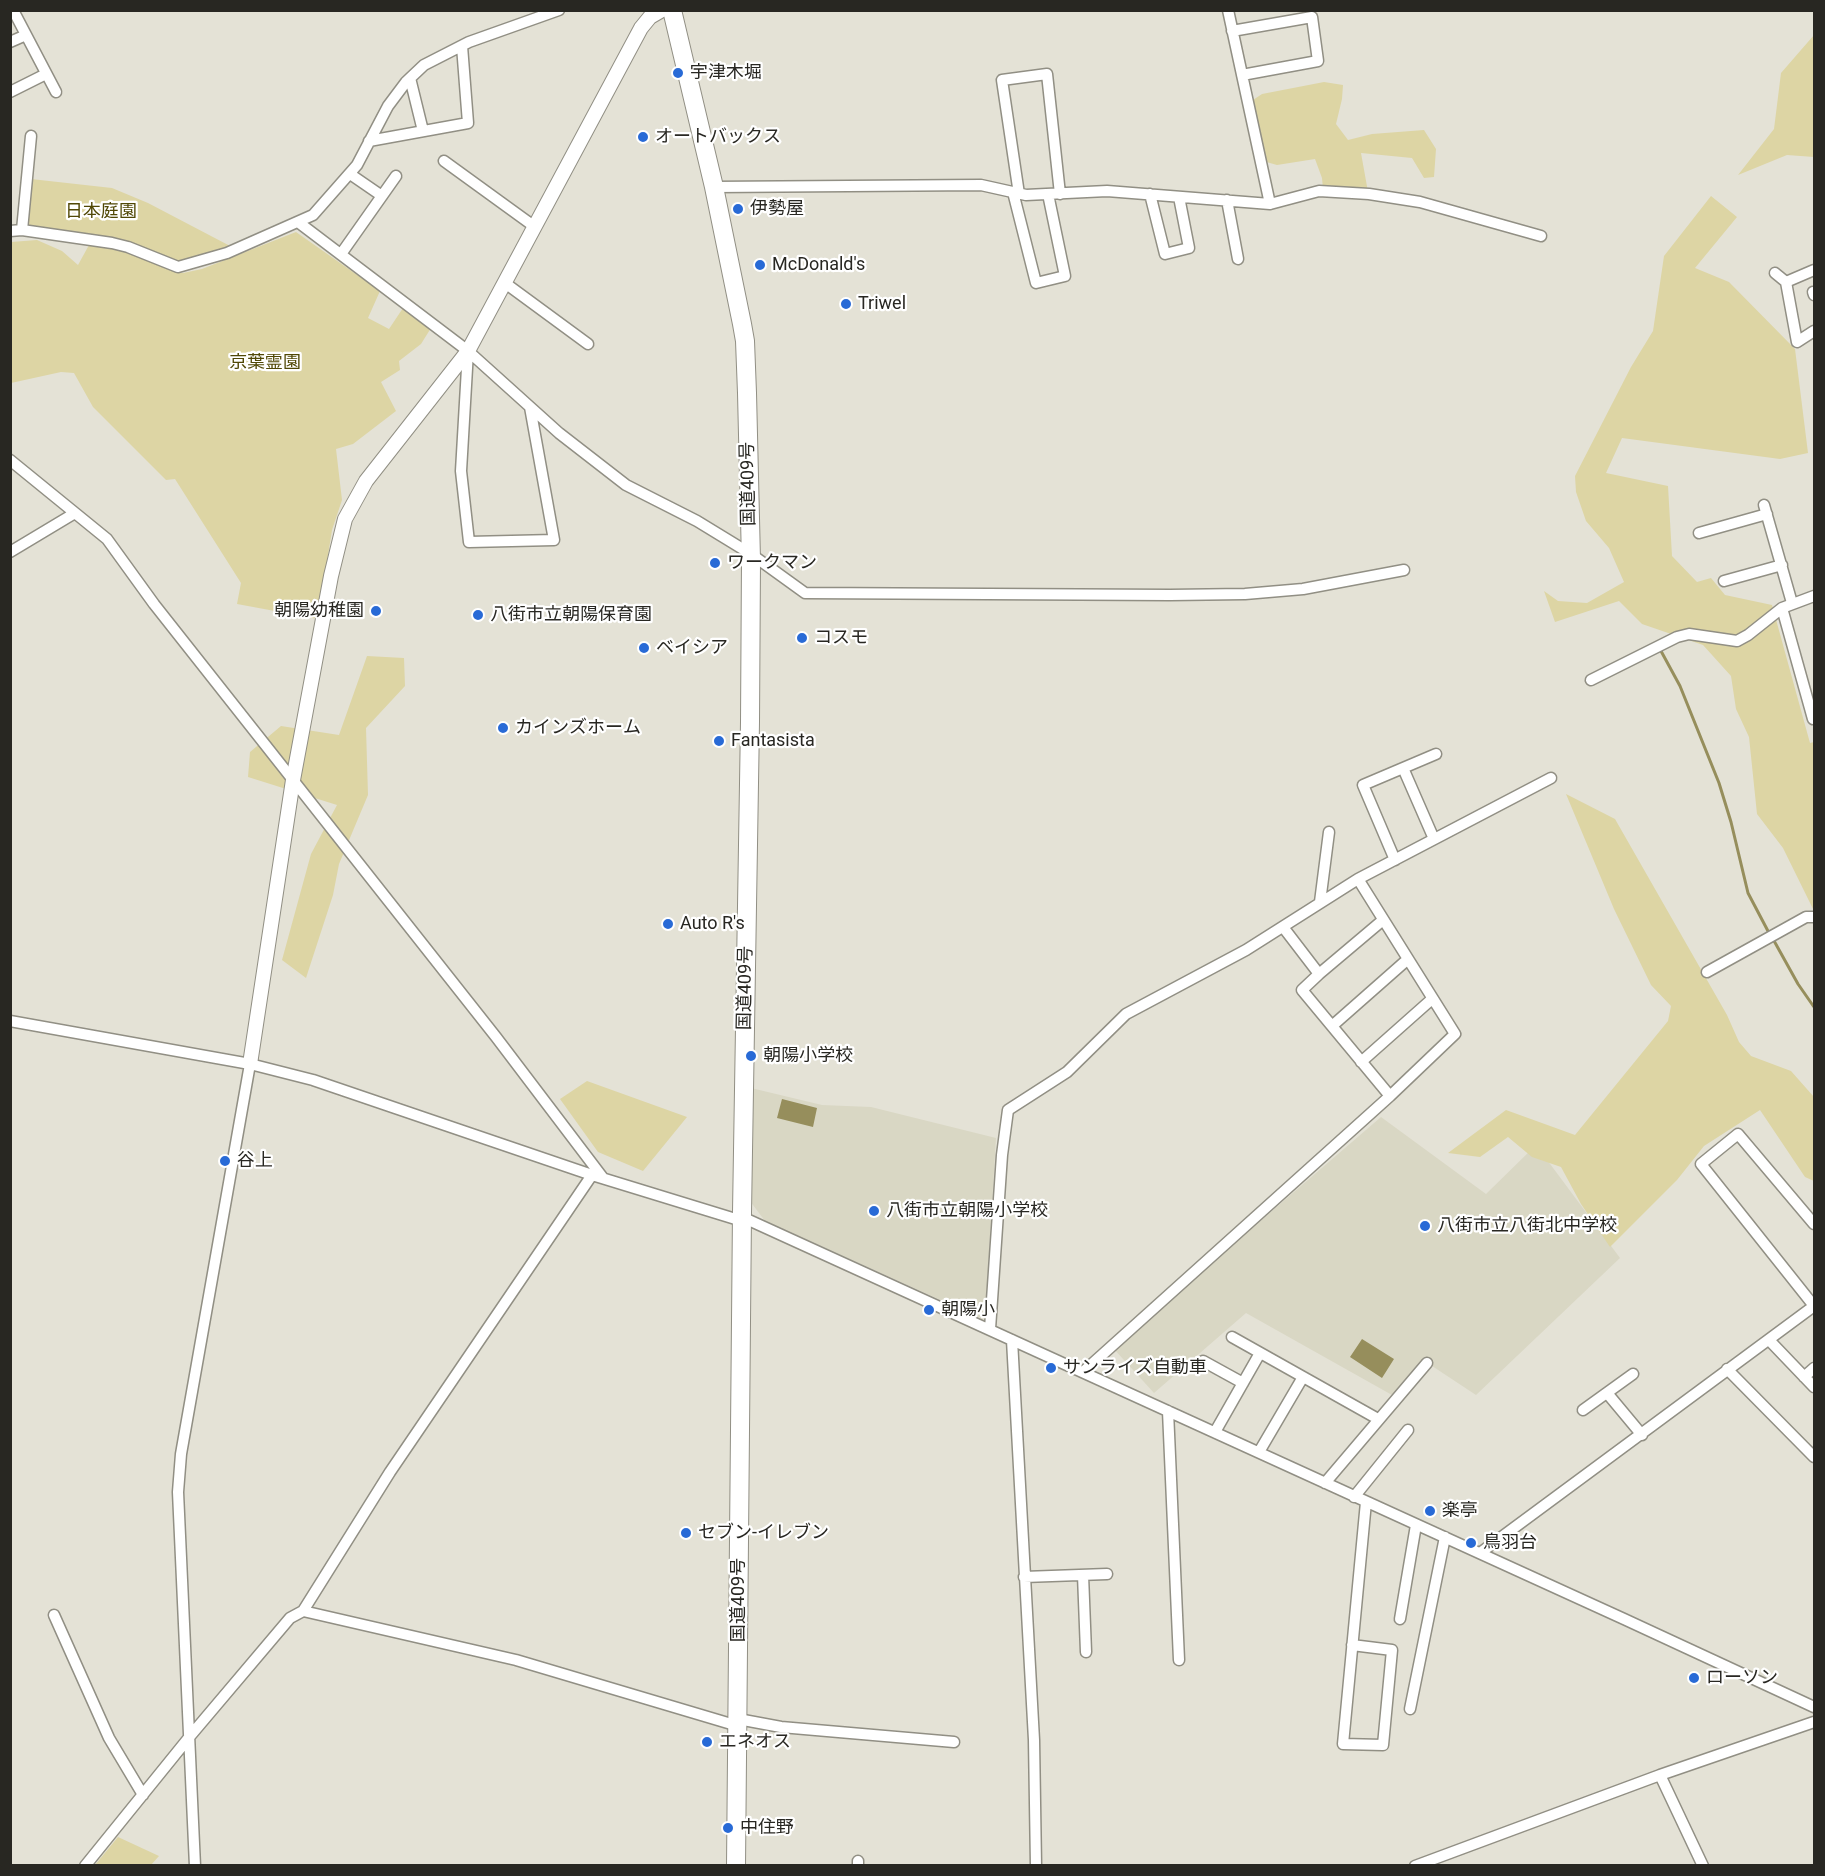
<!DOCTYPE html>
<meta charset="utf-8">
<style>
body{margin:0}
#map{position:relative;width:1825px;height:1876px;overflow:hidden;background:#e4e2d6;font-family:Roboto,sans-serif}
canvas{display:block}
.frame{position:absolute;inset:0;border:12px solid #282722;pointer-events:none}
</style>
<div id="map">
<canvas width="1825" height="1876"></canvas>
<div class="frame"></div>
</div>
<script>
const c = document.querySelector('canvas').getContext('2d');
c.lineJoin = 'round';
function paint(path, color) { c.fillStyle = color; c.fill(path, 'evenodd'); }
const poly = rows => new Path2D(rows.map(r => 'M' + r).join(''));
function trace(path, color, width, dash) { c.strokeStyle = color; c.lineWidth = width; c.lineCap = dash ? 'butt' : 'round'; c.setLineDash(dash || []); c.stroke(path); }
function drawText(font, color, halo, rows, align = 'center') {
  c.font = font + ' Roboto,"Noto Sans JP",sans-serif'; c.lineWidth = 4.5; c.setLineDash([]); c.textBaseline = 'middle'; c.strokeStyle = halo; c.fillStyle = color; for (const [text, x, y, turn = 0] of rows) {
    c.save(); c.translate(x, y); c.rotate((+turn || 0) * Math.PI / 180); c.textAlign = isNaN(turn) ? turn : align; if (halo) c.strokeText(text, 0, 0); c.fillText(text, 0, 0); c.restore();
  }
}
paint(poly([
 [751,1088,822,1105,871,1107,996,1138,985,1320,765,1221,750,1201],
 [1381,1117,1486,1194,1536,1145,1620,1258,1476,1395,1423,1360,1392,1395,1246,1313,1154,1393,1113,1348]
]), '#d9d7c4');
paint(poly([
 [1814,35,1814,157,1787,155,1738,175,1774,129,1781,73],
 [1324,82,1343,85,1342,99,1336,124,1348,140,1372,134,1424,130,1436,149,1434,177,1424,178,1412,158,1361,153,1368,192,1323,189,1322,178,1315,159,1277,165,1263,161,1250,102,1262,94],
 [31,179,112,188,148,203,232,247,178,263,24,228],
 [1711,196,1737,217,1695,268,1729,282,1795,349,1808,453,1780,459,1622,438,1606,473,1668,486,1672,556,1697,582,1711,578,1725,595,1772,605,1810,743,1814,742,1814,911,1783,848,1757,814,1749,737,1736,709,1731,676,1703,645,1642,624,1619,601,1555,622,1544,591,1558,601,1587,603,1624,582,1609,548,1586,521,1576,492,1575,476,1631,367,1653,331,1664,256],
 [296,232,380,291,368,318,389,329,403,308,431,328,421,344,399,361,400,370,381,382,396,411,353,444,336,449,342,500,332,530,318,619,237,604,241,583,175,479,166,480,93,407,74,373,61,372,11,383,11,242,37,240,62,251,78,265,89,245,121,250,167,269,183,273,202,269],
 [367,656,404,658,405,686,366,728,368,795,339,864,333,895,306,978,282,960,311,854,337,805,248,777,250,752,281,726,339,735],
 [1566,794,1615,819,1727,1015,1739,1042,1751,1056,1791,1071,1814,1097,1814,1181,1805,1177,1760,1110,1704,1146,1677,1180,1610,1247,1581,1204,1561,1167,1532,1157,1508,1137,1480,1157,1448,1153,1506,1110,1575,1135,1668,1021,1671,1006,1651,985,1614,909],
 [587,1081,687,1117,643,1171,598,1152,560,1099],
 [118,1837,159,1856,151,1865,95,1865]
]), '#ddd5a4');
paint(poly([
 [782,1099,817,1108,813,1127,777,1118],
 [1362,1339,1394,1359,1382,1378,1350,1357]
]), '#968e5c');
trace(poly([
 [1661,651,1680,686,1719,783,1731,822,1748,893,1769,933],
 [1773,939,1798,984,1814,1007]
]), '#968e5c', 3);
const minor = poly([
 [13,10,56,92],
 [1228,10,1270,204],
 [1232,31,1312,17,1318,61,1242,75],
 [10,42,26,35],
 [410,78,423,131],
 [10,92,46,74],
 [369,141,468,123,462,46],
 [444,161,535,227],
 [350,174,382,196],
 [714,187,981,185,1026,195,1107,191,1270,204,1319,191,1369,194,1420,202,1541,236],
 [1013,192,1036,283,1065,276,1048,194],
 [1019,194,1002,80,1047,74,1060,194],
 [1150,194,1165,254,1189,248,1179,197],
 [1227,200,1238,259],
 [298,222,468,351,559,433,626,485,697,521,751,554,805,593,1170,595,1245,594,1303,589,1404,570],
 [22,230,31,136],
 [10,231,22,230,112,243,128,247,178,267,227,253,313,215,357,165,388,106,406,82,424,65,469,42,559,10],
 [341,254,396,176],
 [1775,273,1786,282,1797,342,1814,331],
 [1786,282,1814,270],
 [505,283,588,344],
 [1813,292,1814,295],
 [468,351,461,471,469,542,554,540,530,407],
 [10,460,107,539,154,604,496,1037,603,1178],
 [1764,505,1792,603],
 [1699,533,1767,514],
 [10,552,75,513],
 [1724,581,1782,565],
 [1782,608,1813,719],
 [1591,680,1677,637,1689,634,1737,641,1748,635,1782,608,1814,596],
 [1403,768,1434,839],
 [1395,860,1363,785,1436,754],
 [1320,902,1329,832],
 [1283,927,1319,974,1302,990,1390,1096],
 [1707,972,1806,917,1814,917],
 [1319,974,1383,920],
 [10,1021,250,1064,313,1080,592,1175,742,1221],
 [1332,1026,1408,959],
 [1361,1062,1432,999],
 [742,1217,1624,1619,1814,1707],
 [1814,1306,1701,1164,1738,1134,1814,1224],
 [990,1329,1002,1155,1008,1110,1067,1072,1126,1014,1246,950,1358,879,1551,778],
 [1232,1337,1378,1419],
 [1012,1340,1034,1740,1036,1866],
 [1769,1340,1814,1387],
 [1203,1361,1243,1383],
 [1727,1369,1814,1457],
 [1083,1372,1390,1096,1455,1034,1358,879],
 [1804,1377,1814,1368],
 [1607,1393,1642,1435],
 [1583,1410,1633,1374],
 [1168,1411,1179,1660],
 [1215,1432,1260,1353],
 [1259,1452,1303,1377],
 [1325,1483,1427,1363],
 [1354,1497,1408,1430],
 [1480,1553,1814,1306],
 [1083,1575,1086,1652],
 [1024,1577,1107,1574],
 [303,1611,516,1660,738,1726],
 [54,1615,109,1738,143,1795],
 [1400,1619,1416,1525],
 [1352,1645,1392,1650,1383,1745,1343,1744,1366,1502],
 [1410,1709,1445,1537],
 [738,1719,781,1727,954,1742],
 [1660,1775,1703,1866],
 [85,1866,191,1735,290,1618,303,1611,390,1472,592,1175],
 [195,1866,178,1492,181,1454,250,1064],
 [858,1866,858,1861],
 [1415,1866,1660,1775,1814,1722]
]);
const tertiary = poly([
 [250,1064,293,780,331,576,345,519,366,481,468,351,641,28,650,17,662,10]
]);
const trunk = poly([
 [672,10,714,187,742,324,745,341,747,393,751,560,750,722,742,1212,736,1866]
]);
trace(minor, '#918f84', 13);
trace(tertiary, '#918f84', 16);
trace(trunk, '#918f84', 20);
trace(minor, '#fff', 10);
trace(tertiary, '#fff', 14);
trace(trunk, '#fff', 18);
for (const [x, y, r, color] of [
 [678,73,6,"#286ad6"],
 [643,137,6,"#286ad6"],
 [738,209,6,"#286ad6"],
 [760,265,6,"#286ad6"],
 [846,304,6,"#286ad6"],
 [715,563,6,"#286ad6"],
 [376,611,6,"#286ad6"],
 [478,615,6,"#286ad6"],
 [802,638,6,"#286ad6"],
 [644,648,6,"#286ad6"],
 [503,728,6,"#286ad6"],
 [719,741,6,"#286ad6"],
 [668,924,6,"#286ad6"],
 [751,1056,6,"#286ad6"],
 [225,1161,6,"#286ad6"],
 [874,1211,6,"#286ad6"],
 [1425,1226,6,"#286ad6"],
 [929,1310,6,"#286ad6"],
 [1051,1368,6,"#286ad6"],
 [1430,1511,6,"#286ad6"],
 [686,1533,6,"#286ad6"],
 [1471,1543,6,"#286ad6"],
 [1694,1678,6,"#286ad6"],
 [707,1742,6,"#286ad6"],
 [728,1828,6,"#286ad6"]
]) { const dot = new Path2D(); dot.arc(x, y, r, 0, 2 * Math.PI); c.fillStyle = color; c.fill(dot); trace(dot, '#fff', 2); }
drawText('18px', '#282722', '#fff', [
 ["宇津木堀",690,73],
 ["オートバックス",655,137],
 ["伊勢屋",750,209],
 ["McDonald's",772,265],
 ["Triwel",858,304],
 ["ワークマン",727,563],
 ["朝陽幼稚園",364,611,"right"],
 ["八街市立朝陽保育園",490,615],
 ["コスモ",814,638],
 ["ベイシア",656,648],
 ["カインズホーム",515,728],
 ["Fantasista",731,741],
 ["Auto R's",680,924],
 ["朝陽小学校",763,1056],
 ["谷上",237,1161],
 ["八街市立朝陽小学校",886,1211],
 ["八街市立八街北中学校",1437,1226],
 ["朝陽小",941,1310],
 ["サンライズ自動車",1063,1368],
 ["楽亭",1442,1511],
 ["セブン-イレブン",698,1533],
 ["鳥羽台",1483,1543],
 ["ローソン",1706,1678],
 ["エネオス",719,1742],
 ["中住野",740,1828]
], 'left');
drawText('18px', '#514806', '#fff', [
 ["日本庭園",101,212],
 ["京葉霊園",265,363]
]);
drawText('18px', '#282722', '#fff', [
 ["国道409号",749,484,-91],
 ["国道409号",746,988,-89],
 ["国道409号",739,1600,-90]
]);
</script>
